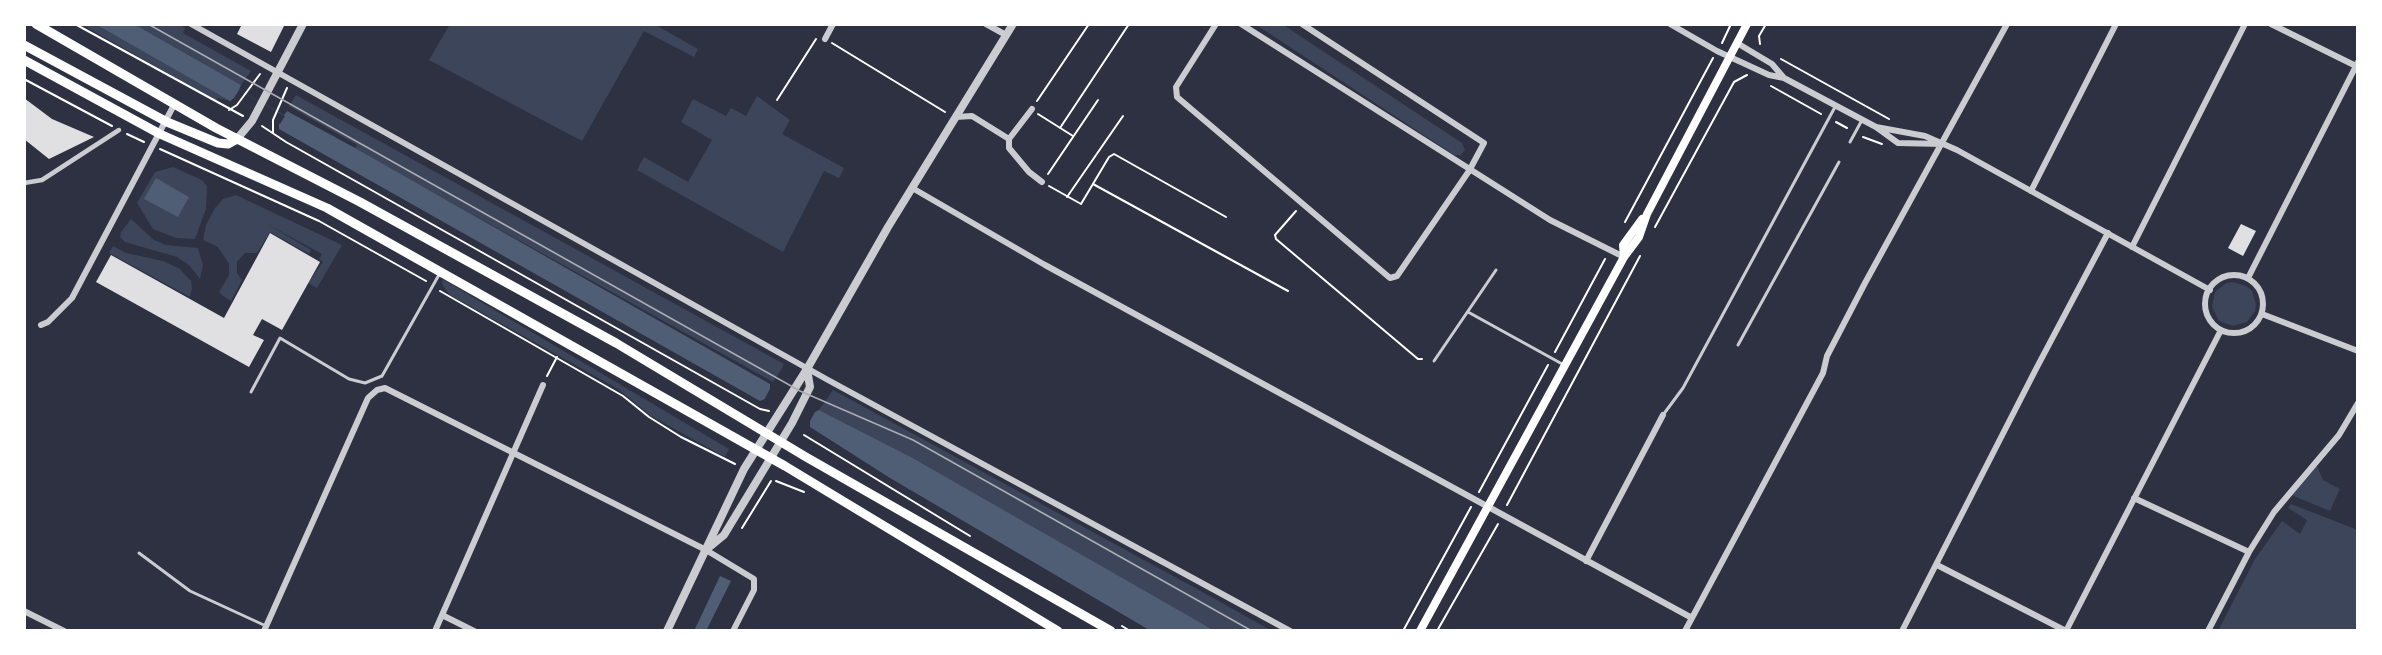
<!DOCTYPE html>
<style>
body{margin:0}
#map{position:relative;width:2382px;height:655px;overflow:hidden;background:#2d3142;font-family:"Space Grotesk",sans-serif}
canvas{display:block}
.frame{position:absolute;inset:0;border:26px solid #fff;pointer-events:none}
</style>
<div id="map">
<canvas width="2382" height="655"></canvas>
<div class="frame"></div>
</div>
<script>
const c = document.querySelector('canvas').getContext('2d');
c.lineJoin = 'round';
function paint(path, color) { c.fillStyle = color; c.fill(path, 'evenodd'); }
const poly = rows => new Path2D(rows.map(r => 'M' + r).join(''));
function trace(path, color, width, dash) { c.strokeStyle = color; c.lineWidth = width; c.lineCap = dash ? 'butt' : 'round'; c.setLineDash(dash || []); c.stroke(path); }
paint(poly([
 [81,24,95,24,230,101,218,98,216,101],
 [134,24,178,24,185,28,183,33,251,71,241,85],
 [450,24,654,24,698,49,694,57,644,31,582,141,429,60],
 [1255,24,1282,24,1462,143,1465,150,1461,155,1454,155],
 [296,95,784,364,781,370,773,382,287,111,355,148,357,145,289,106],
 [757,96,790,120,782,134,844,168,839,178,824,171,783,252,637,170,644,157,688,182,712,140,681,122,693,99,726,116,731,108,746,116],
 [173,167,202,180,207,186,206,209,195,239,176,238,153,229,137,203,155,172],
 [236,195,342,245,317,288,308,283,323,262,319,259,322,254,267,224,311,250,309,254,270,232,257,253,245,253,237,262,237,273,242,280,231,301,223,296,219,292,229,275,229,264,218,247,203,240,206,225,215,208,223,199],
 [131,219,154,240,166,245,198,248,203,265,200,279,189,265,177,257,125,242,120,237,121,232],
 [113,246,126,253,163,261,180,269,191,281,192,288,190,297,109,253],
 [444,280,729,449,725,457,651,416,618,389,450,295,443,286,442,281],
 [2233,282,2246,286,2252,291,2256,304,2255,311,2247,322,2233,326,2219,321,2212,307,2215,292,2226,283],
 [833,390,1208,595,1272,631,1215,631,1188,616,911,457,819,410],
 [2315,462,2323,480,2340,489,2330,511,2289,494],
 [2291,504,2358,530,2358,631,2218,631,2255,559,2282,521,2300,534,2307,520,2288,508]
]), '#3c4559');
paint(poly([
 [95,24,134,24,241,85,239,90,284,115,287,111,355,148,770,384,770,389,815,412,819,410,911,457,1215,631,1151,631,890,478,810,427,810,422,765,399,760,401,279,129,279,123,234,98,230,101],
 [156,178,189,197,178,217,144,199],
 [720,576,731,581,706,631,694,631]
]), '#4f5d75');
paint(poly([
 [239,90,285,116,280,124,234,98],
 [773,383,773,387,817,408,808,425,763,402]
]), '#2d3142');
paint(poly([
 [242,24,285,24,271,52,237,34],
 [24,98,52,119,94,137,49,159,24,139],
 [2241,224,2256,231,2243,256,2228,248],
 [270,233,320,262,282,330,262,319,253,335,264,340,249,367,96,282,111,255,224,318]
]), '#e0e0e3');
trace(poly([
 [75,24,243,116],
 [832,43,945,112],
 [1722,43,1731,24],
 [1760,44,1759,36,1766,24],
 [1781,59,1889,119],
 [24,79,112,126],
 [1771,86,1821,114],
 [777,100,816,39],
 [1037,101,1089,24],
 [229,110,237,105,260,74],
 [1038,114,1073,136],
 [1836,122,1847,128],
 [262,126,286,142,760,409,769,411],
 [1060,128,1129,24],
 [273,133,273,120,287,88],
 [127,134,144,142],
 [1863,137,1882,144],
 [160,149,319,221,426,281],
 [1048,174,1098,100],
 [1093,184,1288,291],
 [1049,186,1081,204,1109,157,1114,154,1226,217],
 [1067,197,1123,116],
 [1296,211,1275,235,1276,239,1418,359,1422,359],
 [1625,222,1713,58],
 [1655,227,1734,82,1747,75],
 [440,291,623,396,649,417,681,437,735,464],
 [1555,352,1605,259],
 [547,376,557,357],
 [804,435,970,536],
 [776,481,804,492],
 [1479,492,1548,365],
 [1507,505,1640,256],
 [742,528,771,481],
 [1122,626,1130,631],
 [1403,631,1471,507],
 [1437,631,1498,524]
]), '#fff', 2);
trace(poly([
 [1850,142,1862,120],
 [1468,312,1564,365],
 [1738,345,1839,162],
 [1434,361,1496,270],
 [251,392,280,338,349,379,365,383,382,376,440,273],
 [1663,415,1683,388,1835,107],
 [139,553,190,591,266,626]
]), '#caccd0', 3);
trace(poly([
 [24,183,42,180,119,130]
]), '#caccd0', 4.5);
trace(poly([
 [191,24,828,380,1290,631],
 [986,24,1006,35],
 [1216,24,1176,87,1177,97,1390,278,1397,276,1469,171,1484,143,1302,24],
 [1241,24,1550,220,1624,257],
 [1670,24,1717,51,1769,75,1784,78,1876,127,1898,143,1942,144],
 [2271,24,2356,66],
 [825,39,833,24],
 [1737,43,1772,64,1784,78],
 [956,117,972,116,1009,139,1009,148,1029,172,1042,182],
 [1876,127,1925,136,1957,150,2210,290],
 [1009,139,1032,109],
 [914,189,1045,265,1692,618],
 [2031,191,2116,24],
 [2132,247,2245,24],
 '2205 304a29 29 0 1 1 58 0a29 29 0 1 1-58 0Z',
 [2248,278,2358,62],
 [2262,314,2358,351],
 [41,325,48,322,72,298,175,103],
 [2134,498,2249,552],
 [1586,561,1663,415],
 [1937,565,2066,631,2221,330],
 [24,611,64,631],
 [442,615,474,631],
 [264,631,368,398,377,390,385,388,706,550,754,579,754,590,733,631],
 [435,631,543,385],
 [1685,631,1823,373,1827,356,1865,283,2007,24],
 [1902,631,2036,369,2108,233],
 [2208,631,2249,552,2274,512,2339,435,2358,403]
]), '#caccd0', 6);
trace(poly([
 [237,139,252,121,303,24],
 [707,549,724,535,792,423,810,387,807,369],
 [667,631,744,469,807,369,888,227,1013,24]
]), '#caccd0', 8);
trace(poly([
 [1624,257,1623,245,1642,219],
 [1420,631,1624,257,1639,237,1647,214,1747,24]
]), '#fff', 8);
trace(poly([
 [36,24,216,128,360,202,616,343,806,457,1111,631],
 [24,45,167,122,218,143,228,144,237,139],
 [24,60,160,134,327,208,785,466,1058,631]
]), '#fff', 9);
trace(poly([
 [148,24,800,391,913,440,1252,631]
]), '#abadb3', 1.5);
</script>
